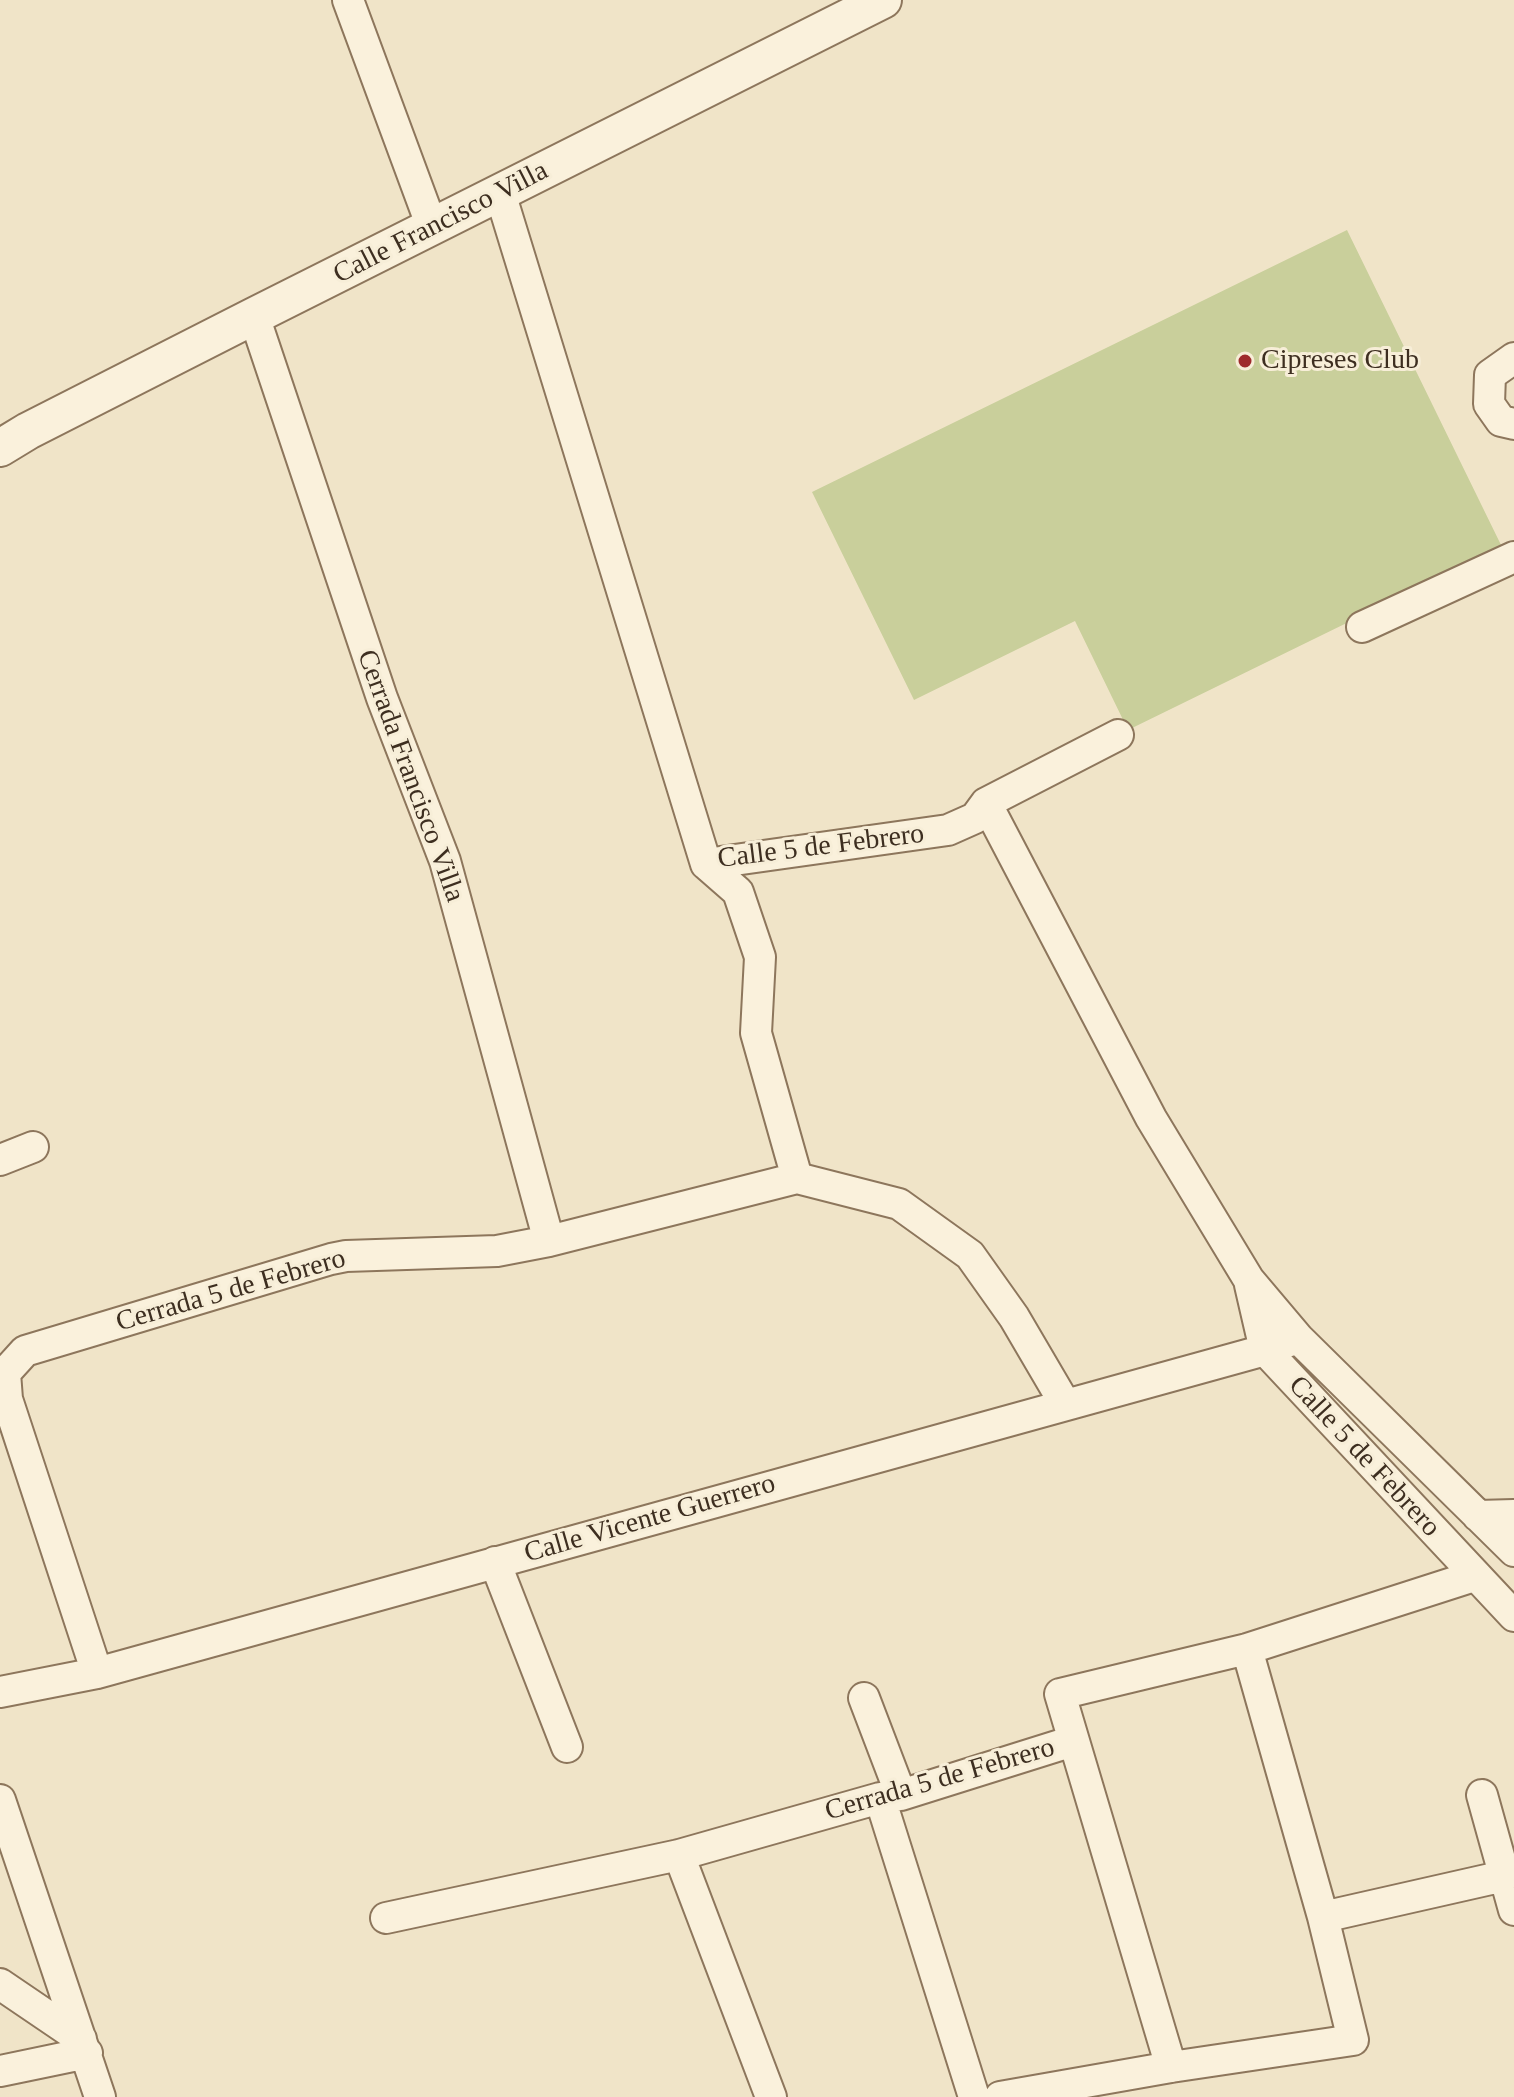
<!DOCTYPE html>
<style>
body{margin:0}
canvas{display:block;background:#f0e4c8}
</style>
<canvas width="1514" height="2097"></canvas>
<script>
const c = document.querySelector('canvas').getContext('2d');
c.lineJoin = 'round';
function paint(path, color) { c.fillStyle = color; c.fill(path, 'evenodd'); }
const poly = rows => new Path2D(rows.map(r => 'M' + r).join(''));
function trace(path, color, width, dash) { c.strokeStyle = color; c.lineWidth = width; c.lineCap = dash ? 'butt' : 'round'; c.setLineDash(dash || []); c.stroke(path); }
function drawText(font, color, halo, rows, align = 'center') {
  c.font = font + ' "Times New Roman",serif'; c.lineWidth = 6; c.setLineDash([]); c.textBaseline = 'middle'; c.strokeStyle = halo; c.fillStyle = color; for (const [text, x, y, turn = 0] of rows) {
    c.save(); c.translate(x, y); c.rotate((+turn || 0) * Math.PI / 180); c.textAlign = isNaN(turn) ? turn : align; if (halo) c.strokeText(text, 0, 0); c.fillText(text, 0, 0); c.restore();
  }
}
paint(poly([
 [1347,230,1502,547,1128,730,1075,621,914,700,812,492]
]), '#c9cf9b');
const minor = poly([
 [348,0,432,227],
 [500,193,706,864],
 [254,316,382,698,445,861,549,1241],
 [1514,358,1490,375,1489,404,1501,421,1514,424],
 [1362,627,1514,557],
 [986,803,1118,735],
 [706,864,948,830,975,818,986,803,1151,1118,1249,1280,1298,1338,1514,1551],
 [706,864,738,892,760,957,756,1033,797,1178],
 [0,1160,33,1147],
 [1250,1285,1265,1350,1514,1616],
 [1478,1516,1514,1515],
 [495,1562,567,1747],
 [97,1673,7,1399,5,1373,25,1351,331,1259,346,1256,497,1251,549,1241,797,1178,899,1204,970,1255,1014,1317,1065,1404],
 [0,1692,97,1673,1265,1350,1298,1338],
 [864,1698,901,1795],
 [1482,1795,1514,1910],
 [880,1798,974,2097],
 [0,1800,100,2097],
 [679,1855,771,2097],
 [1323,1917,1504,1876],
 [386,1918,679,1855,880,1798,901,1795,1073,1741],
 [0,1984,81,2039],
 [1171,2067,1060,1694,1247,1649,1474,1576],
 [0,2071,87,2053],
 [1000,2097,1171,2067,1353,2040,1323,1917,1247,1649]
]);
const tertiary = poly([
 [0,448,28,431,254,316,883,0]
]);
trace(minor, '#8d765c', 34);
trace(tertiary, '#8d765c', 40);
trace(minor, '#faf1dc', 30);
trace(tertiary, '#faf1dc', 36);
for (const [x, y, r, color] of [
 [1245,361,8,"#9e2a2b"]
]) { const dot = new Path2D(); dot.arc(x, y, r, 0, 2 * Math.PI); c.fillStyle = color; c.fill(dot); trace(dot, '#f7eed8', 3); }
drawText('28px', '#3d2e20', '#f7eed8', [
 ["Calle Francisco Villa",441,223,-27],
 ["Cerrada Francisco Villa",410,776,70],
 ["Calle 5 de Febrero",821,847,-7],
 ["Cerrada 5 de Febrero",231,1291,-16],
 ["Calle 5 de Febrero",1364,1457,47],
 ["Calle Vicente Guerrero",650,1519,-16],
 ["Cerrada 5 de Febrero",940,1780,-16]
]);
drawText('28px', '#3d2e20', '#f7eed8', [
 ["Cipreses Club",1261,361]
], 'left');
</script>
